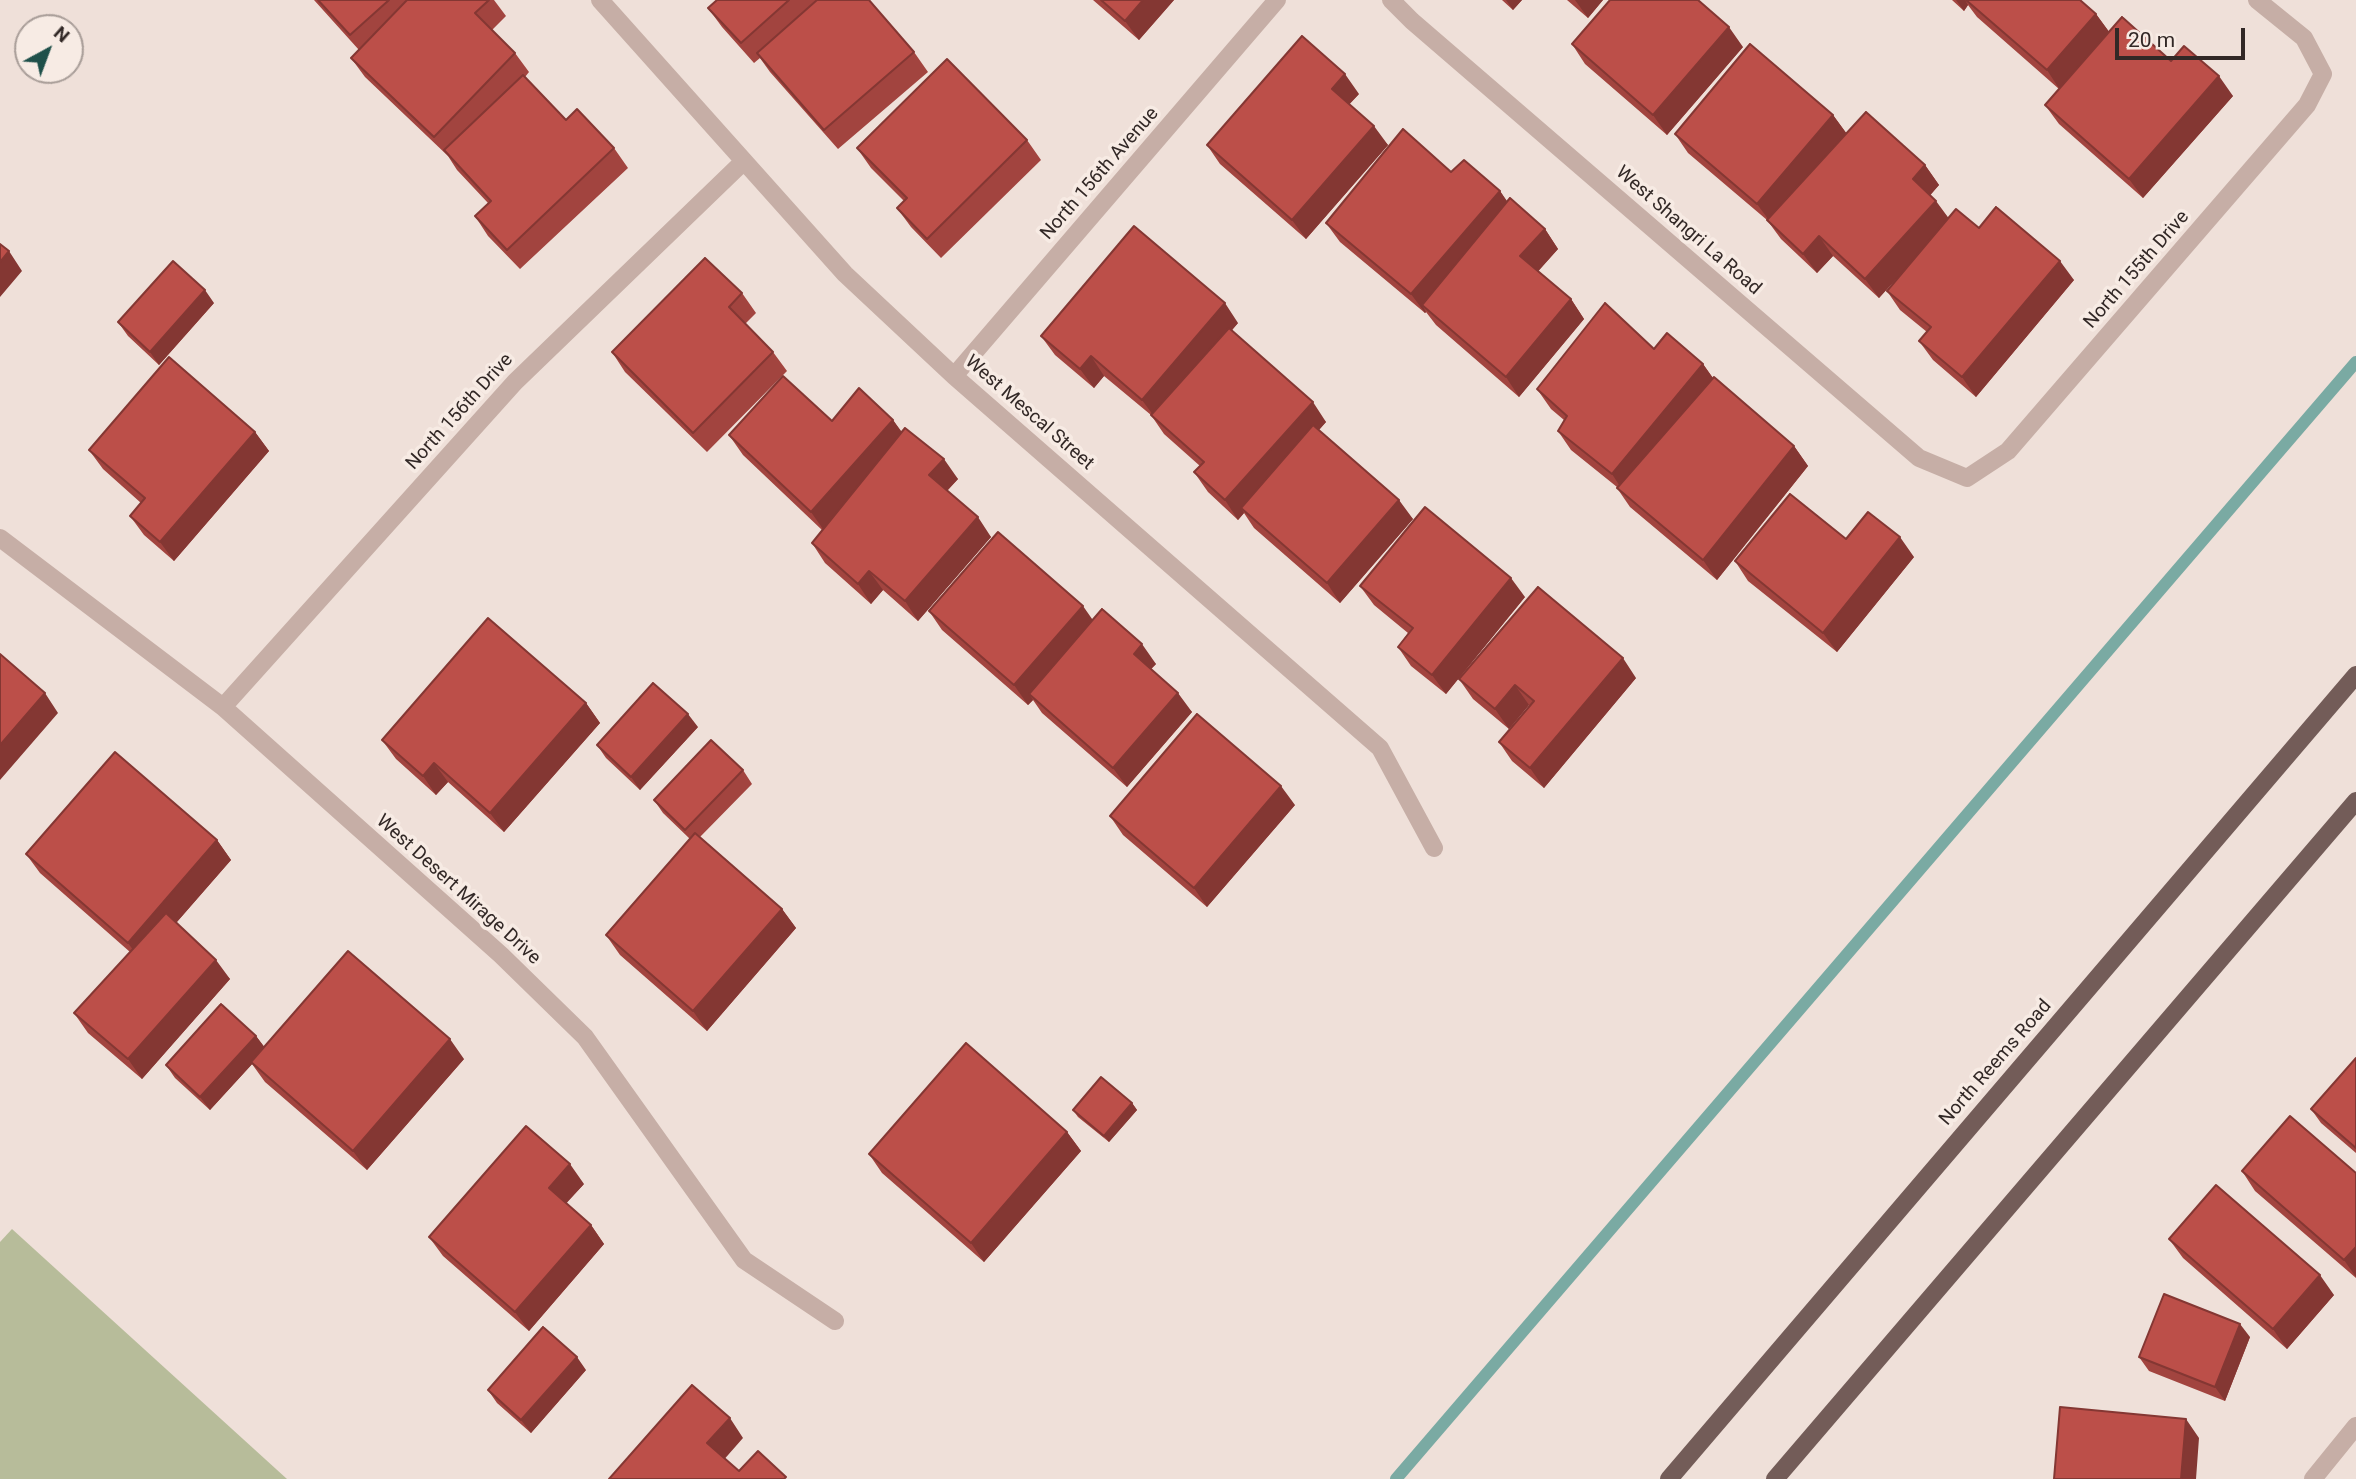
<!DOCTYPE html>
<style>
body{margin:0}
#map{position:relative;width:2356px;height:1479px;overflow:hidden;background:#efe0d9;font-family:Roboto,sans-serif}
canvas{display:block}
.north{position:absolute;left:14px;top:14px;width:70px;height:70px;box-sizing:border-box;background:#f7ebe4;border:2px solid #a89d98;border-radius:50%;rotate:41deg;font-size:19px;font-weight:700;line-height:28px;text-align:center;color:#322826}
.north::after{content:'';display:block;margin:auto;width:24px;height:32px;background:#1f504a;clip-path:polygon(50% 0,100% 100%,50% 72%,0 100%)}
.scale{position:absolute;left:2115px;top:28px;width:130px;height:32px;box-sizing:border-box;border:4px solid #322826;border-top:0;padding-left:9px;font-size:21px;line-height:24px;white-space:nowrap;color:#322826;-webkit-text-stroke:5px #f7ebe4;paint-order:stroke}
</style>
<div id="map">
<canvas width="2356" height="1479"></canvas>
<div class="north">N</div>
<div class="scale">20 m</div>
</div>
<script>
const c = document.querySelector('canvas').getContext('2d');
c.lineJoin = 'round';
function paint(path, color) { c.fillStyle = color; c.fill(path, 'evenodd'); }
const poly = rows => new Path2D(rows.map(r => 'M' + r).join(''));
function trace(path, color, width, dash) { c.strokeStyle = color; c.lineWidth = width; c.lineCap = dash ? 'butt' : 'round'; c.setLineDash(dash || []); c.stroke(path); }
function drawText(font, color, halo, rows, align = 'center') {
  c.font = font + ' Roboto,sans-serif'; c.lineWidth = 7; c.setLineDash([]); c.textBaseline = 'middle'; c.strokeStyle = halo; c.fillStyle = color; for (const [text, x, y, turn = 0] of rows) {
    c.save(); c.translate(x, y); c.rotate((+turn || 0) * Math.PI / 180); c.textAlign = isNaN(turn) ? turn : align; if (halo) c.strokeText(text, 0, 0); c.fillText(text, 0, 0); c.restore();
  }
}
paint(poly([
 [12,1229,287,1479,0,1479,0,1242]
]), '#b7bc9a');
trace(poly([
 [1396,1479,2356,362]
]), '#7aaaa3', 12);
trace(poly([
 [600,0,845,274,954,376,1380,748,1434,848],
 [1391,0,1412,21,1919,458,1967,478,2008,451,2307,105,2323,74,2304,38,2257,0],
 [954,376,1277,0],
 [0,538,223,707,501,955,585,1037,744,1260,835,1321],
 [223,707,515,382,744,161],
 [2313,1479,2356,1426]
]), '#c6aea6', 18);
trace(poly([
 [1669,1479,2356,675],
 [1775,1479,2356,801]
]), '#735c58', 18);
paint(poly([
 [314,0,494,0,506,16,492,30,515,53,529,72,525,77,566,120,614,148,628,168,520,269,488,236,475,216,488,203,457,170,448,156,365,77,351,58,359,50],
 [717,0,869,0,914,52,928,72,838,149,770,72,760,58,754,63,722,27,708,8],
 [1093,0,1174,0,1139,40],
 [1502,0,1522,0,1513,10],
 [1567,0,1603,0,1588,18],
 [1952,0,2080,0,2096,14,2109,32,2171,61,2233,96,2143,198,2059,124,2045,105,2059,89,1977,17,1968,5,1964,11],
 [1572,44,1743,47,1667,135,1585,64],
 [1359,94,1349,104,1388,145,1306,239,1220,164,1207,145],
 [1833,115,1846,133,1925,165,1939,185,1930,195,1948,218,1979,228,2074,280,1976,397,1933,360,1919,341,1927,332,1900,310,1887,291,1896,279,1879,298,1833,256,1817,273,1781,239,1767,220,1688,153,1675,134],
 [1027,140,1041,160,941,258,911,227,897,208,904,201,871,168,857,148],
 [1451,172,1500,191,1507,202,1545,229,1558,249,1538,271,1571,299,1584,319,1519,397,1436,325,1426,312,1425,313,1340,242,1326,223],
 [742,293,756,313,745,324,773,352,787,371,707,452,625,372,612,352],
 [214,303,159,365,128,336,118,322],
 [1238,323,1232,330,1326,422,1319,430,1413,519,1340,603,1254,528,1244,513,1238,520,1208,492,1194,472,1200,466,1164,434,1151,415,1104,376,1094,388,1055,355,1041,336],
 [1654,349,1703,364,1713,378,1794,446,1808,466,1717,580,1630,507,1617,488,1617,487,1571,450,1558,431,1564,420,1551,409,1537,389],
 [893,420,901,432,958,479,947,491,991,537,918,621,883,590,871,604,825,563,812,543,822,530,743,455,729,435,832,421],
 [255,432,269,451,174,561,144,535,130,516,141,503,103,469,89,450],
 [1846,539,1914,557,1837,652,1748,581,1735,561],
 [1360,586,1525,597,1446,694,1411,666,1398,647,1408,633,1374,605],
 [929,611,1093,620,1156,664,1151,669,1192,712,1127,787,1042,713,1033,700,1028,705,942,630],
 [1636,678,1544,788,1512,761,1499,742,1530,705,1529,705,1509,729,1473,699,1459,679],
 [586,703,600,723,504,832,448,782,436,795,396,759,382,740],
 [698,727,640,790,606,758,597,745],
 [743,770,752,784,700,837,782,909,796,928,707,1031,620,955,606,935,690,839,663,813,654,800],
 [1295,805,1207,907,1123,835,1110,816],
 [217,840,231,860,176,923,230,979,142,1079,88,1033,74,1013,130,952,40,873,26,854],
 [256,1036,264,1047,464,1059,367,1170,265,1082,252,1064,210,1110,175,1078,166,1065],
 [2356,1058,2356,1153,2321,1123,2311,1109],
 [1132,1103,1137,1110,1109,1142,1078,1117,1073,1110],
 [1067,1132,1081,1151,984,1262,882,1173,869,1154],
 [2242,1171,2356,1173,2356,1278,2255,1191],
 [584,1184,566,1203,591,1225,604,1244,529,1331,443,1256,429,1237],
 [2169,1239,2334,1295,2287,1349,2183,1258],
 [2250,1337,2225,1401,2149,1371,2139,1357],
 [586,1370,531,1433,497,1403,488,1390]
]), '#a2443f');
paint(poly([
 [1143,0,1174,0,1139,40,1125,21],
 [1506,0,1522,0,1513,10],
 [1575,0,1603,0,1588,18],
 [1956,0,1965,0,1968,5,1964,11],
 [2096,14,2110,33,2060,90,2047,70],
 [1729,27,1743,47,1667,135,1653,115],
 [1345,74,1359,94,1346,108,1332,89],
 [2219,76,2233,96,2143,198,2129,179],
 [1833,115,1847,134,1771,223,1757,204],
 [1374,126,1388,145,1306,239,1292,220],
 [1925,165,1939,185,1927,199,1913,179],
 [1500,191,1514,211,1422,305,1426,312,1425,313,1411,294],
 [1936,201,1950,220,1879,298,1865,279],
 [1545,229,1558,249,1534,276,1520,256],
 [1819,236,1833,256,1817,273,1803,254],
 [9,251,22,271,0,297,0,262],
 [2060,261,2074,280,1976,397,1962,377],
 [205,290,214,303,159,365,150,352],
 [1571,299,1584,319,1519,397,1506,377],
 [1225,303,1238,323,1156,419,1142,400],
 [1091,356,1104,376,1094,388,1080,369],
 [1703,364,1717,384,1625,494,1612,474],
 [1313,402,1326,422,1245,512,1241,508,1244,513,1238,520,1225,500],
 [893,420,907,439,825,532,811,512],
 [255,432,269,451,174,561,160,542],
 [1794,446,1808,466,1717,580,1703,560],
 [944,459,958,479,943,495,929,475],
 [1399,500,1413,519,1340,603,1327,583],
 [978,517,991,537,918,621,905,601],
 [1900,537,1914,557,1837,652,1823,633],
 [869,571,883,590,871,604,858,584],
 [1511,578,1525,597,1446,694,1432,675],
 [1083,606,1097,626,1029,694,1033,700,1028,705,1014,685],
 [1142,644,1156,664,1147,673,1134,654],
 [1623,658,1636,678,1544,788,1530,768],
 [1515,685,1529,705,1509,729,1495,709],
 [45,693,58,713,0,780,0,745],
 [1178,693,1192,712,1127,787,1113,768],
 [586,703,600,723,504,832,490,813],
 [688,714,698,727,640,790,631,777],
 [434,763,448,782,436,795,423,776],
 [1281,786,1295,805,1207,907,1194,888],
 [217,840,231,860,142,962,128,943],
 [782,909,796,928,707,1031,693,1011],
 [216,960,230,979,142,1079,128,1059],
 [256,1036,266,1049,210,1110,200,1097],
 [450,1039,464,1059,367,1170,353,1151],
 [1132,1103,1137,1110,1109,1142,1104,1136],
 [1067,1132,1081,1151,984,1262,971,1243],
 [570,1164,584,1184,562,1208,549,1188],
 [591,1225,604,1244,529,1331,515,1312],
 [2356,1247,2356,1277,2344,1260],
 [2320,1275,2334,1295,2287,1349,2273,1329],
 [2240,1324,2250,1337,2225,1401,2215,1387],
 [577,1357,586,1370,531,1433,521,1420],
 [730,1418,743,1438,721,1463,707,1443],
 [2186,1419,2199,1438,2196,1479,2181,1479]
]), '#843733');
const building = poly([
 [318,0,389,0,350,35,318,0],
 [407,0,489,0,475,13,515,53,434,137,351,58,407,0],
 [717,0,789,0,741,43,708,8,717,0],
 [817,0,869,0,914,52,824,130,757,53,817,0],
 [1101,0,1143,0,1125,21,1101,0],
 [1610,0,1698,0,1729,27,1653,115,1572,44,1610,0],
 [1966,0,2080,0,2096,14,2047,70,1966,0],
 [2122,17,2171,61,2184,46,2219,76,2129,179,2045,105,2122,17],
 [1302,36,1345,74,1332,89,1374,126,1292,220,1207,145,1302,36],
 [1750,44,1833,115,1757,204,1675,134,1750,44],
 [947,59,1027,140,927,239,897,208,907,198,857,148,947,59],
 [523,75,566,120,577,109,614,148,507,250,475,216,491,201,444,150,523,75],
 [1866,112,1925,165,1913,179,1936,201,1865,279,1819,236,1803,254,1767,220,1866,112],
 [1403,129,1451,172,1464,160,1500,191,1411,294,1326,223,1403,129],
 [1510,198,1545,229,1520,256,1571,299,1506,377,1422,305,1510,198],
 [1996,207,2060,261,1962,377,1919,341,1931,327,1887,291,1956,209,1979,228,1996,207],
 [1134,226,1225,303,1142,400,1091,356,1080,369,1041,336,1134,226],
 [0,244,9,251,0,262,0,244],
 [705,258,742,293,729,307,773,352,693,433,612,352,705,258],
 [173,261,205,290,150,352,118,322,173,261],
 [1605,303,1654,349,1667,333,1703,364,1612,474,1558,431,1567,416,1537,389,1605,303],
 [1229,328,1313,402,1225,500,1194,472,1204,462,1151,415,1229,328],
 [169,357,255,432,160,542,130,516,145,498,89,450,169,357],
 [783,376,832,421,859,388,893,420,811,512,729,435,783,376],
 [1714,377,1794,446,1703,560,1617,488,1714,377],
 [1313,425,1399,500,1327,583,1241,508,1313,425],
 [905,428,944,459,929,475,978,517,905,601,869,571,858,584,812,543,905,428],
 [1790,494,1846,539,1868,512,1900,537,1823,633,1735,561,1790,494],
 [1425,507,1511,578,1432,675,1398,647,1413,628,1360,586,1425,507],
 [998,532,1083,606,1014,685,929,611,998,532],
 [1538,587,1623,658,1530,768,1499,742,1534,701,1515,685,1495,709,1459,679,1538,587],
 [1102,609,1142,644,1134,654,1178,693,1113,768,1029,694,1102,609],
 [488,618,586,703,490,813,434,763,423,776,382,740,488,618],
 [0,654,45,693,0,745,0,654],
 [653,683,688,714,631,777,597,745,653,683],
 [1197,714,1281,786,1194,888,1110,816,1197,714],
 [711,740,743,770,685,830,654,800,711,740],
 [115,752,217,840,128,943,26,854,115,752],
 [695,833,782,909,693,1011,606,935,695,833],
 [166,913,216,960,128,1059,74,1013,166,913],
 [348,951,450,1039,353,1151,251,1062,348,951],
 [221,1004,256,1036,200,1097,166,1065,221,1004],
 [966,1043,1067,1132,971,1243,869,1154,966,1043],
 [2356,1058,2356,1148,2311,1109,2356,1058],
 [1101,1077,1132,1103,1104,1136,1073,1110,1101,1077],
 [2290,1116,2356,1173,2356,1247,2344,1260,2242,1171,2290,1116],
 [526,1126,570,1164,549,1188,591,1225,515,1312,429,1237,526,1126],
 [2216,1185,2320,1275,2273,1329,2169,1239,2216,1185],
 [2164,1294,2240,1324,2215,1387,2139,1357,2164,1294],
 [543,1327,577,1357,521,1420,488,1390,543,1327],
 [692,1385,730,1418,707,1443,739,1471,758,1451,786,1477,784,1479,609,1479,692,1385],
 [2060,1407,2186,1419,2181,1479,2054,1479,2060,1407]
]);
paint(building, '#bc4f49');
trace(building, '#843733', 2);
drawText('19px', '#322826', '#f7ebe4', [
 ["North 156th Avenue",1100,174,-49],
 ["West Shangri La Road",1688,231,41],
 ["North 155th Drive",2137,270,-49],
 ["North 156th Drive",460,412,-48],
 ["West Mescal Street",1029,413,41],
 ["West Desert Mirage Drive",458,890,42],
 ["North Reems Road",1996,1063,-49]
]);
</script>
